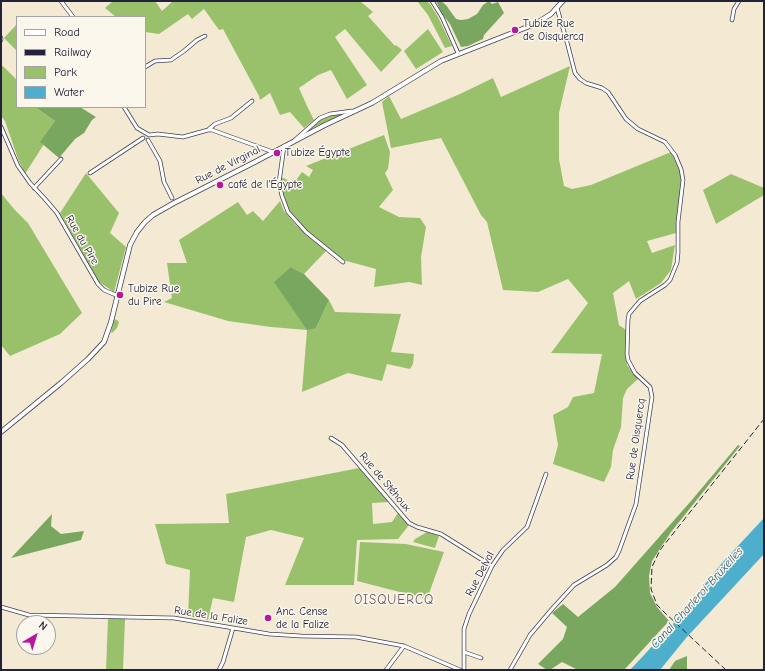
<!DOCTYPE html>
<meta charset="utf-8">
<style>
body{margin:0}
#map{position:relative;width:765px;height:671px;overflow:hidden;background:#f4ead4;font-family:"Comic Neue",sans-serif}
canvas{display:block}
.frame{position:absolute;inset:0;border:2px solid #22223b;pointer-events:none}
.legend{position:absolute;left:16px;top:16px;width:130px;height:92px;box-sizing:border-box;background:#fbf7ec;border:1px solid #a4a2a5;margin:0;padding:5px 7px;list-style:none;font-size:12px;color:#22223b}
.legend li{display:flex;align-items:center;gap:8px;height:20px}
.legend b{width:20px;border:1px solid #a4a2a5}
.north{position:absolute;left:16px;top:615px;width:40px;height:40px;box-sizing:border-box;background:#fbf7ec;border:1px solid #a4a2a5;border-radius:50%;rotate:38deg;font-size:11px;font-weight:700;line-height:16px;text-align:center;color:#22223b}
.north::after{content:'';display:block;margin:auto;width:14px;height:18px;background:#b5179e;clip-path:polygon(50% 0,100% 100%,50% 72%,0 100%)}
</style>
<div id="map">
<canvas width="765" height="671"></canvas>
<div class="frame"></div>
<ul class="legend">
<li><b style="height:5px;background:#fff"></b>Road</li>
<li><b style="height:5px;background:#22223b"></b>Railway</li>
<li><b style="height:11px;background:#99c16c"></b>Park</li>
<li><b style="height:11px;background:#4eafcd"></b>Water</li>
</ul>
<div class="north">N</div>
</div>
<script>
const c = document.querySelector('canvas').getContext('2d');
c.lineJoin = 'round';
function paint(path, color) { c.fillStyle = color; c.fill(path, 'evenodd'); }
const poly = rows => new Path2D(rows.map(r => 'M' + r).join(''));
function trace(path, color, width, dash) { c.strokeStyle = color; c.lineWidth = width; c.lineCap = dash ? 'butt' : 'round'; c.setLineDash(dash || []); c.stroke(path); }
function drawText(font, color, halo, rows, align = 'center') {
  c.font = font + ' "Comic Neue",sans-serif'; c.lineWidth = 3; c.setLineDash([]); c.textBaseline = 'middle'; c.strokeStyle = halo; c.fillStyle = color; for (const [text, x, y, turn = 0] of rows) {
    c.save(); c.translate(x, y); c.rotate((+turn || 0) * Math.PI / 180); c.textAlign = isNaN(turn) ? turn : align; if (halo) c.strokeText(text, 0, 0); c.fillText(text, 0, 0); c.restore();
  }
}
paint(poly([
 [113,1,155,1,162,11,173,1,360,1,373,12,368,16,395,46,396,45,402,50,381,72,345,29,335,37,367,85,347,99,331,70,318,75,299,88,307,106,314,120,304,128,290,112,280,115,270,93,260,100,259,96,223,29,219,30,204,9,192,19,188,14,159,34,145,32,145,17,116,17,105,8],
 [417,1,427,1,430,4,438,17,452,46,445,48,428,15],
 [17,24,17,51,4,38],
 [428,29,443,52,416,69,404,51],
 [3,66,17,80,17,107,35,107,55,121,41,142,44,144,25,174,18,159,5,121,1,116,1,67],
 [570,66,559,113,559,159,564,186,572,189,591,185,671,152,682,177,676,233,647,241,652,253,675,245,671,270,661,283,636,299,629,281,613,293,619,325,626,330,625,350,627,365,638,379,627,389,623,398,621,427,613,450,611,467,604,482,553,464,558,445,553,415,568,407,573,397,594,393,602,354,551,353,588,303,568,279,538,292,503,290,487,222,481,215,441,138,391,148,382,102,389,96,401,119,460,94,493,78,501,97],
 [345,113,310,129,309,129,324,118,330,115],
 [384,135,390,152,388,169,385,173,393,190,379,207,399,217,420,218,426,227,421,257,422,285,409,282,374,287,376,269,343,260,308,232,295,219,289,211,282,191,281,177,294,183,302,172,309,177,313,170,306,166],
 [86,173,119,213,110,233,126,247,114,292,99,282,60,213],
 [731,174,764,188,764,195,716,224,703,190],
 [1,193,14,209,28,223,82,313,60,334,10,356,1,345],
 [280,201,284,211,296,225,326,251,304,274,291,267,316,328,329,300,335,312,401,314,391,352,414,354,413,364,410,369,387,364,382,381,348,373,302,392,307,330,271,327,228,321,164,302,172,298,167,263,187,263,179,240,238,202,247,215,253,211,263,221],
 [114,319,117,320,119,322,117,328,112,333,111,332],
 [359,468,389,502,372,503,373,524,392,522,398,513,409,525,398,539,357,540,354,585,285,585,304,538,271,530,246,537,234,602,213,598,208,620,188,616,190,570,166,564,155,524,229,523,226,494],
 [427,532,439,536,435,548,413,542,415,539],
 [360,542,406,544,444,552,427,599,357,581],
 [108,619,125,619,123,670,106,670]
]), '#99c16c');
paint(poly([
 [436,1,441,1,446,5,456,19,461,20,468,19,477,14,483,5,489,1,492,4,498,2,504,13,484,35,483,39,468,46,461,47,450,24,441,12],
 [35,107,80,107,96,117,92,120,84,133,75,139,59,158,40,142,55,121],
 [291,267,304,274,329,300,316,328,307,330,274,282],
 [738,445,740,446,671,532,652,561,649,576,650,593,657,607,669,621,624,670,578,670,562,662,550,670,547,670,538,664,563,639,567,627,552,613,563,604,578,617,615,587,691,501],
 [52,514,51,526,61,534,84,531,81,540,11,558],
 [687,656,687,670,669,670,675,661]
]), '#7aa760');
paint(poly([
 [764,518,764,554,686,638,660,670,630,670,672,625,722,563]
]), '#4eafcd');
const minor = poly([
 [61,1,73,17],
 [432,1,442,17,458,53],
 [732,20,734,9,739,1],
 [1,38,1,40],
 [145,67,155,61,171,60,184,51,197,40,205,36],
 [124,107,137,128,149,135],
 [1,127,18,166,30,183,45,199,57,213,98,284,104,290,118,296],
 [209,129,215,124,231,118,252,101],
 [149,135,158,134,183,137,208,130,212,130,273,152],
 [148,140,160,161,164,182,172,198],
 [295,140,320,118,330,114,352,111],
 [284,146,279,183,282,196,288,212,306,232,343,262],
 [90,173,143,138],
 [34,188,61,159],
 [331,438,342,445,409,523,417,527,441,534,492,566],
 [1,607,29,615,174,618,269,634,301,636,356,637,404,646,460,670],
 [464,652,481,658],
 [219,670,223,662,233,628],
 [386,670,404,646],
 [464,670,464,629,469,614,492,566,503,550,527,527,546,474],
 [510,670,530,635,552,609,574,585,607,565,616,557,619,551,636,504,652,397,650,387,635,373,628,360,627,354,628,320,629,314,640,301,665,285,670,280,677,263,678,253,678,222,683,180,681,169,675,155,665,142,638,129,626,119,608,92,602,88,586,83,580,79,575,73,567,42,557,8]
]);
const tertiary = poly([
 [1,432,61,383,88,359,104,342,111,322,130,245,137,232,145,222,153,215,174,203,253,163,325,125,372,103,441,61,535,24,551,14,563,1]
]);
trace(minor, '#424052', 4.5);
trace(tertiary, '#424052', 5.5);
trace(minor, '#fff', 3);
trace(tertiary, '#fff', 4);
trace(poly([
 [726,670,664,612,657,605,651,589,652,567,660,550,764,419]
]), '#22223b', 1, [6, 3]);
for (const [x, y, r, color] of [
 [515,30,4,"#b5179e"],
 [277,153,4,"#b5179e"],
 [220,185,4,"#b5179e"],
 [120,295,4,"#b5179e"],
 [268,618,4,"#b5179e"]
]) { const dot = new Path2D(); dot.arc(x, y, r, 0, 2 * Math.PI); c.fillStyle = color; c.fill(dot); trace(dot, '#fbf7ec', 1.5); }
drawText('11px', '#22223b', '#fbf7ec', [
 ["Tubize Rue",523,24],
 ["de Oisquercq",523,37],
 ["Tubize Égypte",285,153],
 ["café de l'Égypte",228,185],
 ["Tubize Rue",128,289],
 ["du Pire",128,302],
 ["Anc. Cense",276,612],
 ["de la Falize",276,625]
], 'left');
drawText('11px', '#22223b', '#fbf7ec', [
 ["Rue de Virginal",228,165,-27],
 ["Rue du Pire",82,240,60],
 ["Rue de Oisquercq",636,439,-82],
 ["Rue de Stéhoux",385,482,50],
 ["Rue Delval",480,574,-62],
 ["Rue de la Falize",211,616,9]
]);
drawText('italic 12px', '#345a75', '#fbf7ec', [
 ["Canal Charleroi-Bruxelles",697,598,-48]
]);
c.letterSpacing = '1px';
drawText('13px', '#69565c', '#fbf7ec', [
 ["OISQUERCQ",394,600]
]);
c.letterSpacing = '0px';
</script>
